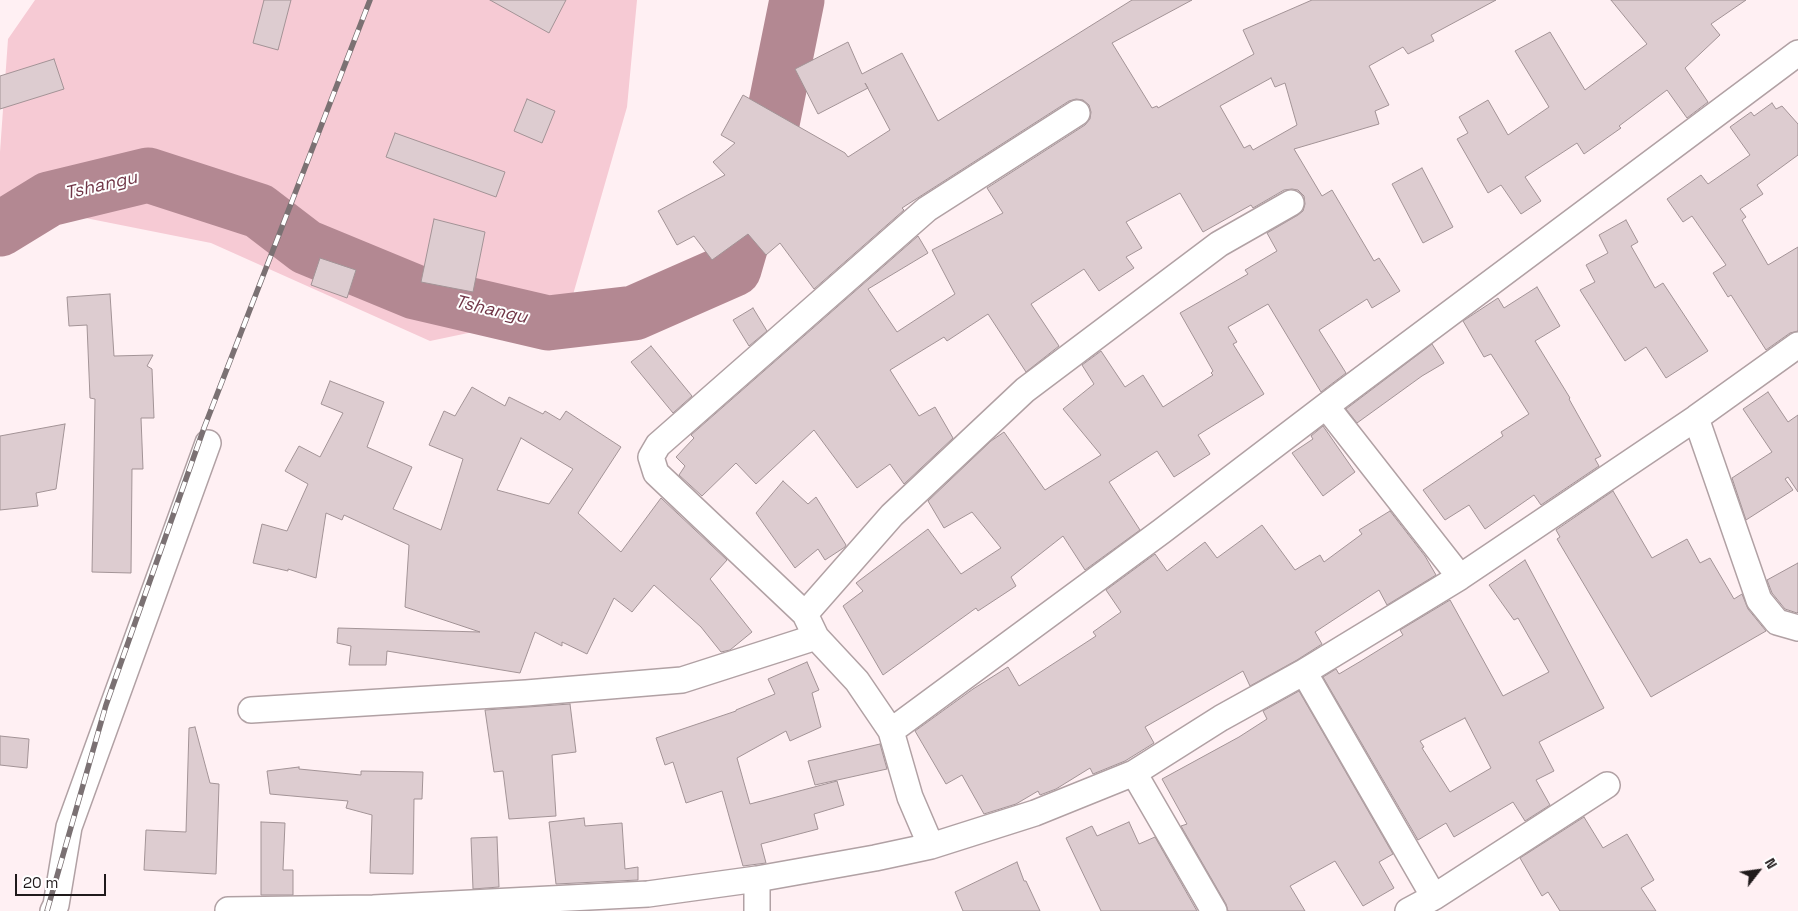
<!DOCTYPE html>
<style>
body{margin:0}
#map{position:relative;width:1798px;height:911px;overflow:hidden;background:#fff0f3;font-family:"Space Grotesk",sans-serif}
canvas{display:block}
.north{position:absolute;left:1733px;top:846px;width:50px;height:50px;-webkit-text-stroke:4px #fff;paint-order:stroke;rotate:60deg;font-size:14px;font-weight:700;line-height:20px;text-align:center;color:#201a1b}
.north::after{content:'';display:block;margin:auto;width:18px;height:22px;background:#201a1b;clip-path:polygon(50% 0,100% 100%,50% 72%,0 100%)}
.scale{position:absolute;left:15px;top:874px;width:91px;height:22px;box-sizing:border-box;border:2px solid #201a1b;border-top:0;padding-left:6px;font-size:15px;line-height:18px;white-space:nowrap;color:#201a1b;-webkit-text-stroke:4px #fff;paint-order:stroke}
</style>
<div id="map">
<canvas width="1798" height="911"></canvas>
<div class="north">N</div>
<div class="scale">20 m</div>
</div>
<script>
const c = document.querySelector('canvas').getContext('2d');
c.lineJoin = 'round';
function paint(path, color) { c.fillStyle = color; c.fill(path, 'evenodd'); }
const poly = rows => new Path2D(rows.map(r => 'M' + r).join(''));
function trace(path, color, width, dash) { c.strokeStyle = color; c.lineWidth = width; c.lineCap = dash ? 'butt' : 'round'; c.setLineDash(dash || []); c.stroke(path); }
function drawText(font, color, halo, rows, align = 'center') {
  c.font = font + ' "Space Grotesk",sans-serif'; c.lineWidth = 4; c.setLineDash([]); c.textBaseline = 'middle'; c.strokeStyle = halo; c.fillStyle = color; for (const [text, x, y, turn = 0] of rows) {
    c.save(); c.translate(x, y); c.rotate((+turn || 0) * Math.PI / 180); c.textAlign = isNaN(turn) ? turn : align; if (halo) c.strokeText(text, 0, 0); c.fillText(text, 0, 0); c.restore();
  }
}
paint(poly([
 [35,0,637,0,627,107,568,312,430,341,211,243,0,201,0,152,8,39]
]), '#f6cad4');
trace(poly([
 [0,229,49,199,148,175,259,211,306,247,415,292,548,323,634,313,734,269,762,173,797,0]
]), '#b38892', 55);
const building = poly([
 [264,0,291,0,278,50,253,43,264,0],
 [490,0,566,0,549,33,490,0],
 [1132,0,1192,0,1112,43,1152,108,1157,106,1158,108,1254,54,1243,30,1312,0,1496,0,1431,35,1434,41,1408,54,1403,47,1369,66,1389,105,1375,111,1379,124,1294,149,1322,196,1332,190,1374,261,1379,258,1400,291,1372,308,1367,299,1319,330,1346,373,1321,392,1268,304,1228,327,1237,342,1233,344,1264,394,1198,435,1210,454,1174,477,1157,451,1109,482,1140,530,1085,570,1063,536,1011,577,1016,586,978,611,976,608,883,675,843,606,863,591,856,583,928,529,961,574,1001,548,972,512,944,528,928,501,991,441,1004,432,1045,490,1101,455,1063,409,1094,384,1082,365,1101,351,1125,387,1143,375,1163,407,1213,375,1211,373,1213,371,1180,313,1248,274,1245,270,1277,251,1267,233,1298,215,1303,211,1305,204,1304,196,1298,190,1292,189,1284,190,1253,208,1251,205,1203,232,1180,193,1126,222,1142,248,1126,257,1134,268,1099,291,1084,269,1031,304,1059,346,1026,372,988,314,947,341,944,337,890,370,919,416,935,407,953,438,904,484,890,464,857,488,814,430,756,484,736,463,702,496,679,475,685,466,676,457,694,438,691,435,918,236,928,253,868,289,897,332,955,294,932,250,1003,213,987,188,1085,125,1090,119,1091,112,1089,105,1083,100,1076,99,1069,101,902,208,904,210,814,289,780,243,766,255,748,234,712,260,694,236,677,245,658,211,725,175,713,162,735,143,721,135,743,95,845,153,848,157,890,130,865,83,868,88,818,114,795,69,848,42,862,74,902,53,938,121,1132,0],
 [1271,78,1275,87,1285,83,1297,125,1253,150,1250,145,1244,148,1220,106,1271,78],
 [1611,0,1746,0,1711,24,1720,35,1685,68,1708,102,1687,118,1667,90,1619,126,1621,128,1584,154,1577,143,1525,177,1541,201,1521,214,1501,185,1488,193,1457,139,1468,133,1459,117,1488,100,1508,135,1549,107,1515,51,1550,32,1585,90,1647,44,1611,0],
 [54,59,64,89,0,109,0,76,54,59],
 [527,99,555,111,542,143,514,131,527,99],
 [1772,103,1776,109,1782,106,1798,124,1798,155,1757,185,1763,194,1740,209,1746,217,1742,220,1768,265,1798,247,1798,331,1790,333,1766,350,1731,295,1728,297,1713,273,1726,265,1692,216,1683,222,1667,199,1701,175,1708,184,1750,155,1730,127,1751,112,1754,116,1772,103],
 [395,133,505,172,496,197,386,157,395,133],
 [1422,168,1453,227,1423,243,1392,184,1422,168],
 [434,219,485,232,473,292,421,282,434,219],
 [1626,220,1638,242,1631,246,1655,288,1663,283,1708,351,1666,378,1646,347,1625,361,1580,290,1595,282,1586,265,1608,253,1599,235,1626,220],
 [320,258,356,270,347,298,311,285,320,258],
 [1537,287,1560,326,1535,341,1570,398,1569,399,1601,456,1595,459,1599,466,1541,505,1534,495,1485,529,1469,505,1445,520,1423,490,1503,436,1501,432,1529,414,1491,354,1484,357,1463,321,1498,298,1504,308,1537,287],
 [110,294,114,356,153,355,147,366,152,369,154,418,141,418,143,469,132,469,131,573,92,572,95,399,90,398,87,325,69,326,67,297,110,294],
 [753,308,767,331,749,346,733,320,753,308],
 [1432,344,1444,363,1422,376,1357,423,1346,409,1432,344],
 [651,346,692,396,673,413,631,362,651,346],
 [330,381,384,402,367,447,412,467,393,509,441,530,463,459,429,445,444,411,455,416,472,387,505,406,509,397,543,414,545,411,560,420,566,411,621,447,578,513,621,552,661,498,727,560,710,579,752,632,730,650,721,652,701,627,654,585,632,612,614,598,587,654,562,642,562,646,535,632,520,673,387,651,386,665,349,665,351,646,337,643,338,628,480,632,405,607,409,545,344,515,342,520,326,513,316,578,288,569,288,571,253,563,262,524,287,531,308,484,285,471,299,446,320,457,343,413,321,404,330,381],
 [521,438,573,469,549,504,497,490,521,438],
 [1768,392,1788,422,1798,415,1798,492,1788,477,1785,479,1793,490,1746,520,1732,478,1772,452,1743,409,1768,392],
 [65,424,56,489,36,493,38,506,0,510,0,436,65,424],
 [1323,426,1355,472,1323,496,1292,453,1313,439,1311,436,1323,426],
 [783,481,808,504,816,497,846,545,845,547,825,560,818,549,795,568,756,513,783,481],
 [1613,491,1652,558,1687,539,1700,563,1710,558,1734,599,1742,594,1748,609,1766,631,1651,697,1557,539,1560,537,1556,530,1613,491],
 [1390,511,1425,556,1436,575,1387,605,1379,590,1315,632,1322,644,1297,660,1250,686,1243,671,1145,727,1154,743,1125,761,1093,774,1090,768,1056,789,1040,795,1038,791,1016,804,984,814,962,775,946,784,915,731,973,689,1008,667,1019,686,1096,636,1093,632,1121,612,1106,590,1155,554,1167,571,1205,542,1217,558,1262,525,1295,570,1320,555,1324,562,1362,534,1359,530,1390,511],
 [1525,560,1604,708,1539,742,1554,771,1536,780,1550,805,1525,821,1513,802,1454,837,1446,823,1418,840,1323,677,1336,669,1339,674,1361,661,1403,635,1400,630,1450,600,1503,696,1549,672,1518,618,1514,620,1489,585,1525,560],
 [1465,718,1491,768,1450,792,1422,748,1424,747,1420,741,1465,718],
 [1798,563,1798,612,1797,613,1785,609,1772,593,1767,580,1798,563],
 [807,662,819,690,812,693,821,727,790,741,786,731,737,758,750,804,837,781,844,805,814,814,818,829,761,844,766,863,743,866,722,791,686,803,673,762,665,765,656,738,736,711,736,710,775,694,768,679,807,662],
 [1299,691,1393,854,1379,862,1394,888,1363,906,1335,861,1290,886,1305,911,1228,911,1226,904,1181,826,1187,824,1162,779,1239,737,1267,719,1263,711,1299,691],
 [570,704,576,752,552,755,556,816,509,819,503,771,494,772,485,710,570,704],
 [195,727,210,783,219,784,216,874,144,870,146,830,186,832,189,728,195,727],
 [0,736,29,739,27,768,0,765,0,736],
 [880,744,887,769,815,785,808,761,880,744],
 [299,767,299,769,361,775,361,771,423,772,422,799,414,799,413,874,370,873,372,815,346,808,348,801,270,794,267,771,299,767],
 [1584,817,1603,848,1627,834,1654,880,1641,888,1656,911,1560,911,1548,892,1542,896,1520,858,1584,817],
 [584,818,585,826,622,823,625,869,638,867,638,880,556,884,549,822,584,818],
 [261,822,285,823,283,870,293,870,293,895,261,895,261,822],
 [1129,822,1139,844,1155,837,1197,911,1101,911,1066,838,1092,826,1097,836,1129,822],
 [497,837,499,887,473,889,471,838,497,837],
 [1017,862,1024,881,1026,881,1040,911,963,911,955,892,1017,862]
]);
paint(building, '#ddccd0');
trace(building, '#a39396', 1);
const minor = poly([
 [1326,406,1460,577],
 [1696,418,1759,600,1777,622,1798,628],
 [805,614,892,515,1025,390,1219,244,1291,203],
 [1304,672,1434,897],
 [251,710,526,693,682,680,816,637],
 [891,731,1162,531,1326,406,1798,53],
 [1134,773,1214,911],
 [931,846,910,797,891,731,857,681,816,637,805,614,656,473,651,457,658,445,927,209,1077,113],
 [757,879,757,911],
 [228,910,373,908,648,894,757,879,875,858,931,846,1035,813,1134,773,1221,718,1304,672,1460,577,1696,418,1798,345],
 [53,911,56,905,69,827,208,443],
 [1408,911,1434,897,1607,785]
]);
trace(minor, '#b1a1a4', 28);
trace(minor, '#fff', 25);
const rail = poly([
 [47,911,106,705,204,428,370,0]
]);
trace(rail, '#7b7173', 5.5);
trace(rail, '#fff', 4, [11]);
drawText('italic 18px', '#713647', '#fff', [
 ["Tshangu",101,186,-13],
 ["Tshangu",491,310,13]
]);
</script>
